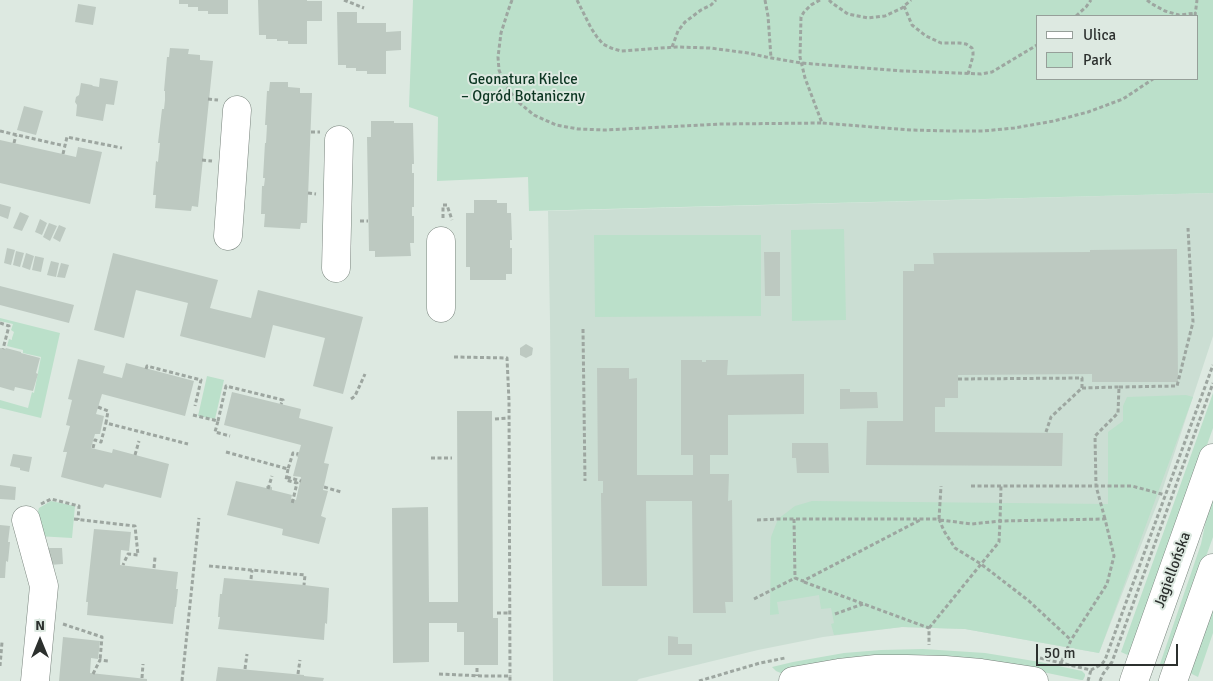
<!DOCTYPE html>
<meta charset="utf-8">
<style>
body{margin:0}
#map{position:relative;width:1213px;height:681px;overflow:hidden;background:#dde9e1;font-family:Signika,sans-serif}
canvas{display:block}
.legend{position:absolute;left:1036px;top:15px;width:162px;height:65px;box-sizing:border-box;background:#dde9e1;border:1px solid #969f99;margin:0;padding:6px 9px;list-style:none;font-size:15px;color:#2c302e}
.legend li{display:flex;align-items:center;gap:10px;height:25px}
.legend b{width:25px;border:1px solid #969f99}
.north{position:absolute;left:15px;top:616px;width:50px;height:50px;-webkit-text-stroke:4px #dde9e1;paint-order:stroke;rotate:0deg;font-size:14px;font-weight:700;line-height:20px;text-align:center;color:#2c302e}
.north::after{content:'';display:block;margin:auto;width:18px;height:22px;background:#2c302e;clip-path:polygon(50% 0,100% 100%,50% 72%,0 100%)}
.scale{position:absolute;left:1036px;top:644px;width:142px;height:22px;box-sizing:border-box;border:2px solid #2c302e;border-top:0;padding-left:6px;font-size:15px;line-height:18px;white-space:nowrap;color:#2c302e;-webkit-text-stroke:4px #dde9e1;paint-order:stroke}
</style>
<div id="map">
<canvas width="1213" height="681"></canvas>
<ul class="legend">
<li><b style="height:6px;background:#fff"></b>Ulica</li>
<li><b style="height:14px;background:#bbe0ca"></b>Park</li>
</ul>
<div class="north">N</div>
<div class="scale">50 m</div>
</div>
<script>
const c = document.querySelector('canvas').getContext('2d');
c.lineJoin = 'round';
function paint(path, color) { c.fillStyle = color; c.fill(path, 'evenodd'); }
const poly = rows => new Path2D(rows.map(r => 'M' + r).join(''));
function trace(path, color, width, dash) { c.strokeStyle = color; c.lineWidth = width; c.lineCap = dash ? 'butt' : 'round'; c.setLineDash(dash || []); c.stroke(path); }
function drawText(font, color, halo, rows, align = 'center') {
  c.font = font + ' Signika,sans-serif'; c.lineWidth = 4; c.setLineDash([]); c.textBaseline = 'middle'; c.strokeStyle = halo; c.fillStyle = color; for (const [text, x, y, turn = 0] of rows) {
    c.save(); c.translate(x, y); c.rotate((+turn || 0) * Math.PI / 180); c.textAlign = isNaN(turn) ? turn : align; if (halo) c.strokeText(text, 0, 0); c.fillText(text, 0, 0); c.restore();
  }
}
paint(poly([
 [1213,193,1213,336,1161,494,1099,653,965,629,902,627,823,637,758,650,639,679,637,681,553,681,550,321,548,211]
]), '#cbded3');
paint(poly([
 [413,0,1213,0,1213,193,529,211,528,177,437,181,438,117,409,107],
 [1037,16,1197,16,1197,79,1037,79],
 [844,229,846,320,792,321,791,230],
 [761,235,761,316,595,317,594,235],
 [0,318,60,333,41,418,0,408,0,400,28,408,32,392,34,393,41,357,23,353,23,350,7,346,9,339,12,340,12,338,14,332,11,330,13,324,0,321],
 [207,376,224,380,215,419,198,416],
 [1213,393,1213,428,1132,657,1121,652],
 [1186,395,1193,397,1099,653,965,629,902,627,834,635,831,624,834,623,831,608,821,609,819,595,777,602,779,614,770,615,771,537,778,519,795,506,812,501,1108,504,1108,432,1123,421,1123,406,1127,397],
 [1213,487,1213,537,1167,666,1160,664,1201,544],
 [51,501,75,506,72,538,37,536,34,527,39,508],
 [1213,601,1213,633,1198,677,1188,672],
 [923,649,985,653,1040,662,1082,671,1085,674,1085,676,1083,680,1081,680,1033,670,783,674,776,671,772,667,793,662,844,653,881,650]
]), '#bbe0ca');
paint(poly([
 [179,0,228,0,228,14,208,14,208,11,198,11,198,7,188,7,188,4,179,4],
 [258,0,307,0,307,1,322,1,322,21,307,21,307,44,288,44,288,41,277,41,277,39,266,39,266,35,259,35],
 [78,4,96,7,93,25,75,22],
 [337,12,357,12,357,23,386,23,386,32,401,31,401,50,386,51,386,74,367,74,367,71,356,71,356,68,346,68,346,65,338,65],
 [170,48,189,49,188,54,200,55,200,60,213,61,198,207,192,206,191,211,155,208,156,195,153,195,156,161,158,162,159,152,160,143,158,143,162,109,164,109,165,100,165,91,164,91,167,57,169,57],
 [100,78,118,81,114,105,106,104,103,121,76,116,77,105,75,102,76,97,79,95,81,83,92,85,93,86,99,87],
 [270,82,288,82,288,87,300,88,300,93,312,93,307,223,301,223,300,229,264,227,265,214,261,214,262,186,264,186,265,178,263,178,265,143,266,143,267,125,265,125,267,91,269,91],
 [24,106,43,111,36,135,17,130],
 [371,121,394,121,394,123,413,123,414,164,412,164,412,173,414,173,414,207,412,207,412,216,414,216,414,243,410,243,411,256,375,257,375,251,369,251,367,137,371,137],
 [0,140,76,157,78,147,102,152,90,204,0,183],
 [474,200,497,200,497,203,507,203,507,213,511,213,512,240,510,240,510,248,512,248,512,274,506,274,506,280,470,280,470,267,466,267,466,213,474,213],
 [0,204,11,207,8,219,0,216],
 [20,212,29,216,22,231,13,228],
 [40,219,47,223,42,235,35,232],
 [49,223,57,226,50,241,43,237],
 [59,225,66,228,60,242,53,238],
 [7,248,15,250,11,265,4,263],
 [1177,249,1178,382,1092,382,1092,374,958,375,958,398,945,398,945,407,935,407,935,432,1063,433,1062,466,866,465,867,421,903,421,903,271,914,271,914,264,934,264,933,253,1090,252,1090,250],
 [16,251,24,253,20,267,13,265],
 [764,252,780,252,780,296,765,296],
 [26,253,34,256,30,270,22,267],
 [113,253,218,280,210,308,251,318,258,290,363,317,343,394,313,386,325,338,273,325,265,358,180,336,188,303,136,290,124,338,94,330],
 [35,256,44,258,41,272,32,270],
 [51,261,59,263,56,277,47,275],
 [61,263,69,265,65,278,57,277],
 [0,286,74,305,69,323,0,305],
 [526,344,533,348,532,355,526,358,520,355,520,348],
 [0,348,5,349,6,348,21,352,21,353,40,358,36,373,38,374,33,391,15,387,14,391,0,387],
 [78,359,105,366,103,373,122,378,126,363,194,381,185,416,102,394,96,414,104,416,100,434,95,434,91,448,112,453,113,449,169,464,161,498,105,484,103,488,61,477,67,452,63,452,70,426,66,425,72,400,68,399],
 [681,360,702,360,702,362,706,362,706,360,728,360,727,375,804,374,804,414,728,415,728,455,710,455,710,474,729,474,728,501,732,500,733,602,725,602,726,613,693,613,692,501,646,501,647,586,602,586,601,493,603,493,603,481,598,481,597,368,629,368,629,379,637,378,637,475,693,475,693,455,681,455],
 [840,389,850,389,850,392,877,392,878,408,840,409],
 [232,392,301,409,299,418,333,427,324,463,329,464,323,490,328,491,321,516,326,518,319,544,282,535,283,529,227,515,236,481,266,488,266,486,272,487,272,490,292,495,291,499,296,500,301,477,293,476,298,457,296,456,297,452,299,452,301,445,224,425],
 [457,411,492,411,493,618,498,618,498,665,464,665,464,632,457,632,457,623,429,623,429,662,393,663,392,508,428,507,429,602,458,602],
 [792,443,828,443,829,473,797,473,796,458,792,458],
 [13,454,32,457,29,472,20,470,20,468,10,466],
 [0,485,16,487,15,500,0,499],
 [0,525,10,526,8,542,10,542,8,562,6,561,5,578,0,578],
 [94,529,131,532,129,551,121,550,120,565,178,572,176,589,178,589,176,607,175,607,173,624,87,615,88,602,86,602],
 [48,548,62,548,63,564,49,565],
 [224,578,304,585,329,588,327,624,325,623,324,640,218,629,220,617,218,617,219,605,220,594,222,594],
 [668,636,678,637,678,644,692,644,692,655,668,655],
 [63,637,100,641,98,659,91,658,90,673,147,679,147,681,59,681],
 [218,667,304,675,304,676,324,678,323,681,216,681]
]), '#bdc9c1');
const minor = poly([
 [228,236,237,110],
 [441,241,441,308],
 [336,268,339,140],
 [26,520,44,586,35,681],
 [793,681,839,673,876,669,907,669,945,670,981,673,1034,681],
 [1134,681,1213,458],
 [1173,681,1213,568]
]);
trace(minor, '#78837c', 29);
trace(poly([
 [344,0,364,8],
 [512,0,508,11,501,33,498,57,499,70,505,85,517,101,534,115,556,125,578,129,606,130,721,124,822,123],
 [577,0,591,28,597,37,603,44,611,48,621,51,676,47,710,48,748,53,766,57,801,63,903,71,981,74,992,72,1037,45],
 [765,0,768,16,771,58],
 [820,0,811,5,804,12,801,17,800,57,805,78,822,123,911,130,951,131,983,131,1014,128,1054,121,1088,112,1123,99,1153,79],
 [829,0,832,3,848,14,868,18,885,16,902,8,911,0],
 [1147,0,1152,4,1165,11,1179,15,1196,13],
 [904,6,912,25,926,36,941,43,959,43,966,44,972,48,973,52,973,56,968,74],
 [1076,16,1086,7,1091,0],
 [1195,16,1197,0],
 [672,47,678,31,685,22,701,10,711,5,716,0],
 [208,99,218,100],
 [0,131,65,146],
 [311,132,320,132],
 [14,143,16,135],
 [63,154,67,137,122,148],
 [202,160,212,161],
 [308,193,316,194],
 [443,218,443,205,447,205,452,220],
 [360,221,368,221],
 [0,323,9,326,3,349],
 [583,329,585,481],
 [454,357,507,358,509,401,510,676],
 [146,369,147,366,201,380,195,406],
 [958,379,1082,378,1082,388,1051,417,1046,432],
 [1119,387,1177,386,1193,322,1188,228],
 [1082,388,1119,387,1118,413,1095,436,1096,486,1105,519],
 [351,399,355,396,365,374],
 [98,407,108,411,106,423,188,444],
 [193,415,218,421,215,432,230,436],
 [495,419,509,418],
 [218,421,226,386,283,400,281,404],
 [93,448,95,440,101,442,106,423],
 [226,452,288,469,293,453,298,454],
 [135,455,139,441],
 [431,458,452,458],
 [288,469,286,480,297,483,292,504],
 [287,477,301,481],
 [971,486,1132,486,1165,495],
 [324,487,341,492],
 [268,489,272,476],
 [41,504,51,499,79,506,78,520],
 [74,519,135,526,138,555,128,554,123,565],
 [794,519,795,578,803,581,922,519],
 [939,519,944,531,955,548,981,564,1029,601,1071,640,1061,663],
 [757,520,778,519,939,519,941,486],
 [940,520,972,524,1000,521,1001,486],
 [209,566,305,575,304,585],
 [154,568,155,557],
 [251,579,252,570],
 [804,582,929,628,929,645],
 [754,599,795,578],
 [497,613,510,613],
 [835,614,863,604],
 [63,624,102,637,100,660],
 [929,628,999,542,1000,521,1105,519,1114,556,1107,584,1071,640],
 [1040,658,1091,670,1102,664,1105,660,1213,365],
 [0,666,2,642],
 [477,668,477,676],
 [245,669,247,654],
 [93,674,100,660,108,661],
 [298,674,300,660],
 [439,674,483,676,510,676,510,681],
 [142,678,143,664],
 [182,681,199,518],
 [699,681,760,663,785,658],
 [1088,681,1091,670],
 [1100,681,1103,674,1112,662,1213,383]
]), '#9da6a0', 3, [4, 2.5]);
trace(minor, '#fff', 28);
drawText('15px', '#0b3521', '#dde9e1', [
 ["Geonatura Kielce",523,80],
 ["– Ogród Botaniczny",523,97]
]);
drawText('15px', '#2c302e', '#dde9e1', [
 ["Jagiellońska",1173,570,-70]
]);
</script>
